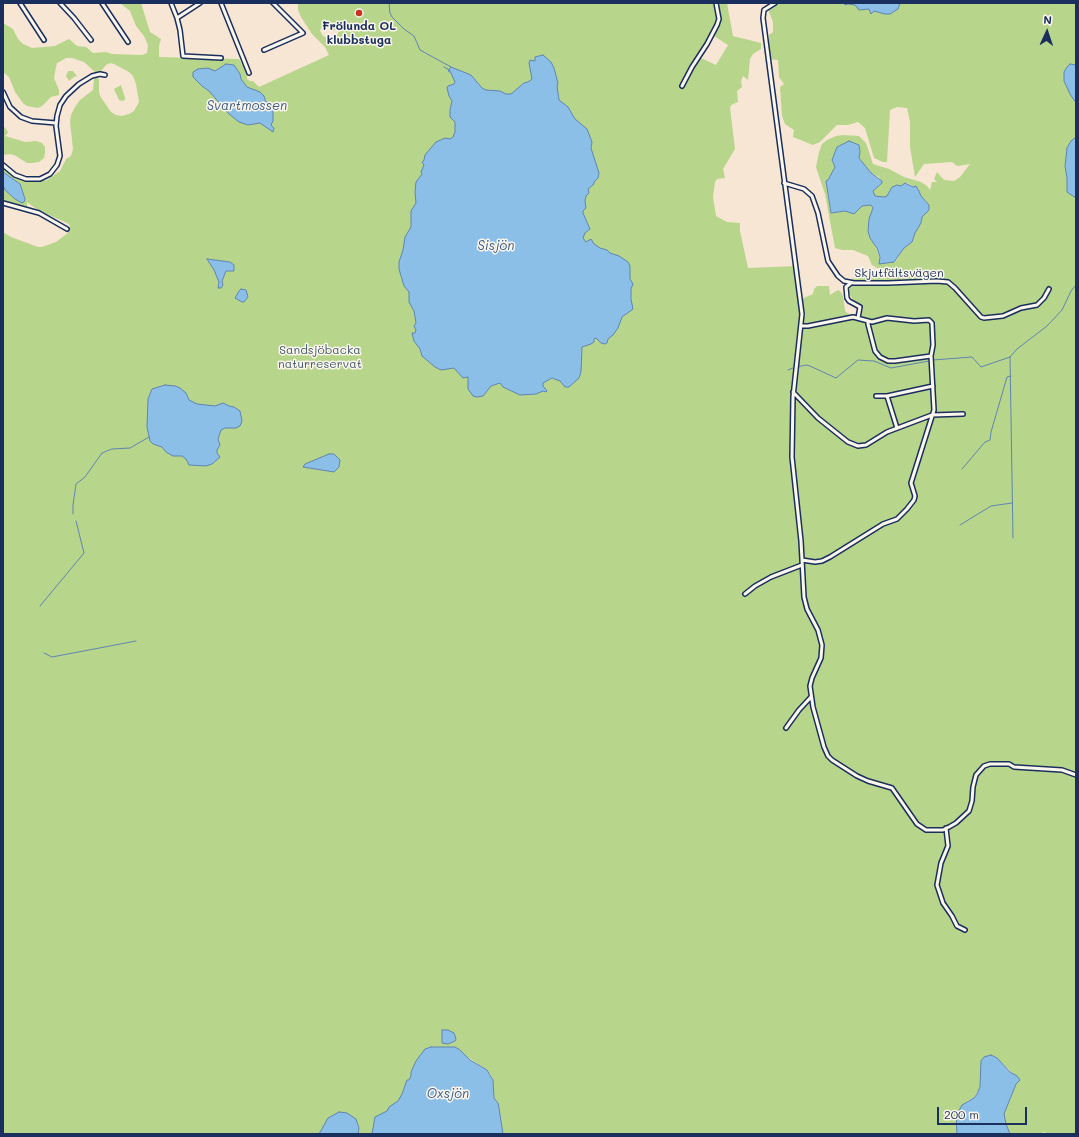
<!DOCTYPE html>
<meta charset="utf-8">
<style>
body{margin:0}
#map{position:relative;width:1079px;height:1137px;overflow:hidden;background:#f6e6d3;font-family:Mali,sans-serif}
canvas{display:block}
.frame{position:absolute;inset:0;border:4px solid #1b2f5e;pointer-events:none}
.north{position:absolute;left:1027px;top:12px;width:40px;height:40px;-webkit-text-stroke:3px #fbf7ec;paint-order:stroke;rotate:3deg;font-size:11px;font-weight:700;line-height:16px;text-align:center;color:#1b2f5e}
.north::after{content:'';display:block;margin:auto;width:14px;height:18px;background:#1b2f5e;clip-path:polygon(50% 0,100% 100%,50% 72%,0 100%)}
.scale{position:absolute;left:937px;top:1107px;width:90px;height:18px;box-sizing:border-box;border:2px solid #1b2f5e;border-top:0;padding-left:5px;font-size:12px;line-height:14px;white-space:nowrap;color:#1b2f5e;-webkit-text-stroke:3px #fbf7ec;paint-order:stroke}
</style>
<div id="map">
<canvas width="1079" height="1137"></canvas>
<div class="frame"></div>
<div class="north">N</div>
<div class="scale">200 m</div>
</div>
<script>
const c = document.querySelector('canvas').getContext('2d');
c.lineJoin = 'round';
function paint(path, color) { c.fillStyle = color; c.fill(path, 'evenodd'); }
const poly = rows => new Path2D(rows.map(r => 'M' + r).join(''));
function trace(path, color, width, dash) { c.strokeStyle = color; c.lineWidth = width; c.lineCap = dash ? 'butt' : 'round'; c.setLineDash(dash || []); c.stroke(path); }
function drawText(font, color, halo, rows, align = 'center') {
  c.font = font + ' Mali,sans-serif'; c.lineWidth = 3; c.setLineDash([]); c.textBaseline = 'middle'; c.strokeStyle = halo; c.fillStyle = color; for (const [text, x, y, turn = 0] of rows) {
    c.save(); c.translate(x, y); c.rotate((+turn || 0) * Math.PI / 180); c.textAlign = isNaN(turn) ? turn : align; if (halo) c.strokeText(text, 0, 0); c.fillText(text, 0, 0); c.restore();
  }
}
paint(poly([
 [120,3,141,3,150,32,161,39,159,46,159,57,239,59,247,72,247,79,250,81,253,81,259,87,329,55,325,47,312,34,301,17,298,10,298,3,727,3,733,36,761,43,761,49,753,54,750,59,748,80,743,76,741,81,742,87,737,91,738,102,731,105,730,108,735,149,723,169,725,178,717,179,715,182,713,197,716,216,727,222,740,223,740,231,748,268,797,266,801,299,813,294,814,289,817,286,829,286,830,295,838,290,840,291,843,296,845,311,850,315,859,313,860,305,854,301,850,295,849,288,851,279,883,275,886,268,877,268,872,265,868,256,853,250,842,250,835,248,825,194,816,167,819,152,822,144,827,140,836,136,843,135,859,136,866,143,873,164,889,169,904,177,921,182,927,186,930,190,932,182,937,182,934,179,937,172,944,180,954,181,960,177,970,164,957,166,952,162,924,164,915,177,910,147,910,122,907,108,897,107,890,110,887,162,883,162,874,158,865,128,858,122,848,125,837,125,820,142,813,145,793,137,794,130,785,124,782,116,780,87,784,84,779,77,778,60,768,59,769,35,773,32,773,22,769,12,770,8,779,3,1076,3,1076,1134,1052,1134,1043,1132,1041,1134,1010,1134,1008,1133,1004,1119,1004,1114,1016,1084,1020,1080,994,1056,981,1071,980,1087,974,1098,967,1101,957,1127,957,1134,503,1134,499,1108,498,1103,494,1098,493,1080,491,1075,487,1070,466,1056,450,1134,3,1134,3,232,11,237,38,247,42,247,56,242,68,233,70,227,69,224,38,210,27,202,27,207,3,201,3,185,10,195,20,202,25,199,20,184,3,172,3,167,12,175,18,178,33,182,47,180,60,171,66,159,71,156,73,149,70,122,71,115,75,107,80,100,93,90,94,80,95,77,99,79,99,91,100,96,111,112,116,115,122,116,129,114,134,111,139,102,136,84,133,76,129,72,114,64,110,63,106,65,101,71,95,72,84,62,72,58,66,58,61,61,57,63,56,67,54,78,59,90,59,95,51,97,42,106,38,108,27,106,23,103,15,92,9,77,3,72,3,23,13,29,18,39,23,44,32,48,55,46,69,39,77,46,86,47,93,53,106,52,112,54,142,55,147,53,148,45,144,36,136,26,130,11],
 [324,24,329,25,333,31,339,28,339,31,336,37,327,38,323,36,320,31,321,28],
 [714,36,728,45,716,65,701,58],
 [851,142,859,145,860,152,859,158,871,173,879,177,882,183,873,191,875,196,884,197,887,196,892,187,897,185,901,186,907,183,911,185,920,192,921,196,929,205,929,209,922,217,921,223,915,233,913,239,904,248,896,261,883,263,880,259,875,245,870,238,868,231,873,208,870,205,862,206,854,214,844,211,831,213,826,182,828,180,835,167,832,161,836,150,839,146],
 [68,71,73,71,77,76,74,77,69,81,66,76],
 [121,85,125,98,125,100,122,101,119,100,114,89],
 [3,125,8,132,7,134,5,136,25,142,36,141,42,143,45,147,45,153,44,158,39,162,32,163,27,163,16,156,11,154,3,155]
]), '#b8d58c');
const water = poly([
 [844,3,900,3,898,9,890,14,885,14,874,11,871,14,869,9,859,10,855,5,848,4,845,5,844,3],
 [543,55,551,62,554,68,558,83,557,86,559,100,568,107,575,119,587,129,592,142,591,148,599,173,598,178,594,182,594,184,588,189,589,193,586,196,585,201,586,208,583,211,583,213,590,229,585,233,583,238,586,242,591,239,594,244,600,248,607,250,610,253,619,256,628,262,630,266,630,279,633,284,631,289,631,299,633,309,622,317,618,328,613,335,608,339,607,343,605,344,601,343,596,338,594,339,594,342,591,344,582,347,581,372,579,378,569,387,565,387,560,381,552,378,543,383,543,386,547,391,546,392,543,391,536,394,520,395,503,387,500,383,491,386,483,396,477,397,473,396,468,389,468,377,463,378,454,368,441,370,435,367,422,356,420,349,414,341,412,333,415,333,416,330,414,326,416,323,414,311,409,302,409,292,404,286,399,269,399,262,403,250,405,237,411,227,411,211,416,203,415,192,416,182,422,174,421,172,424,165,422,162,424,160,425,155,436,142,445,138,450,139,453,137,455,132,455,122,450,117,450,110,452,101,449,96,447,88,448,86,454,84,455,82,449,69,451,67,471,75,482,88,486,90,500,91,506,94,511,94,524,83,528,82,532,79,529,63,530,60,535,61,535,57,543,55],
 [226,64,234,65,240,74,241,79,247,87,260,92,264,96,265,100,273,109,273,121,271,125,274,128,273,132,260,123,248,125,239,122,229,114,209,91,202,86,193,77,193,72,198,69,208,68,215,71,226,64],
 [1070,64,1076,65,1076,103,1070,94,1064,81,1064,72,1067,67,1070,64],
 [1076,137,1076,198,1067,192,1067,178,1065,166,1067,148,1071,141,1076,137],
 [849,141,859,145,860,152,859,158,871,173,882,181,882,183,873,191,875,196,884,197,887,196,892,187,897,185,901,186,905,183,913,187,916,186,919,191,921,196,929,205,929,210,922,217,921,223,915,233,912,242,904,248,894,262,879,264,880,257,877,248,870,238,868,231,869,219,873,208,871,205,862,206,854,214,845,211,831,213,826,181,828,180,835,167,832,160,837,147,849,141],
 [3,172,20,184,25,199,24,202,22,203,15,199,5,190,3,185,3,172],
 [207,259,230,262,234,265,234,271,226,271,222,281,223,285,221,288,218,288,219,282,214,270,207,259],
 [241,289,246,290,248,297,244,302,242,302,235,298,239,291,241,289],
 [165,385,175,386,180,388,186,393,189,400,197,404,215,406,223,403,229,406,234,407,240,411,242,421,240,426,236,428,225,428,221,430,218,439,220,445,217,450,217,453,220,457,212,464,206,466,189,465,186,459,182,456,173,456,166,452,162,447,153,444,150,441,147,427,148,399,152,389,165,385],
 [329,454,334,454,340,460,339,467,334,472,303,467,305,464,329,454],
 [442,1030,448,1030,454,1033,456,1039,455,1041,448,1044,442,1043,442,1030],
 [431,1047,455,1047,460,1050,470,1060,487,1070,493,1080,494,1098,498,1103,499,1108,503,1134,372,1134,375,1117,387,1111,389,1107,398,1101,402,1094,407,1080,409,1080,411,1076,411,1072,416,1061,425,1049,431,1047],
 [991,1055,997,1058,1010,1072,1017,1076,1020,1080,1016,1084,1004,1114,1006,1124,1010,1134,957,1134,956,1116,962,1105,974,1098,977,1094,980,1087,981,1061,984,1057,991,1055],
 [339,1112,347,1113,356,1119,359,1128,358,1134,319,1134,328,1118,339,1112]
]);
paint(water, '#8cbfe8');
trace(water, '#5f85b1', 1);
trace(poly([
 [389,3,390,13,392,17,404,29,414,36,420,50,451,67],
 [444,67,448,69,449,72],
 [933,360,972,357,981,367,1010,357],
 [797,367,806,365,810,366,836,378,858,360,874,361,891,368,929,361],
 [788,370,793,368],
 [962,469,985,442,990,440,991,432,1007,377,1011,376],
 [73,514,73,505,76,484,85,477,102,453,112,449,130,448,149,437],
 [960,525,991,506,1012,503],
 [1013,538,1010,357,1017,349,1047,326,1062,310,1071,291,1076,285],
 [40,606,84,553,76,521],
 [44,653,52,657,136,641]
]), '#5f85b1', 1);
const street = poly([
 [20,3,44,40],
 [60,3,74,18,91,40],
 [102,3,128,42],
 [171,3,177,18,180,30,183,56,221,58],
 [221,3,249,73],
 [775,3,764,10,763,18,802,314,793,397,792,457,801,541,804,597,807,609,818,630,822,645,821,658,812,678,810,686,813,707,824,747,828,756,832,760,857,776,868,781,892,788,917,824,926,830,943,830,949,827,956,823,969,811,972,801,973,787,976,775,984,766,990,764,1009,764,1014,767,1062,770,1076,775],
 [177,18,200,3],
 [264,50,303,33,273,3],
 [682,86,692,67,707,44,717,25,719,19,716,3],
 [3,92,10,107,21,117,32,121,56,123],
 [3,165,15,175,26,179,40,179,50,174,57,165,60,156,56,126,57,116,60,105,66,96,79,84,92,76,100,74,105,75],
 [784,183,804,189,812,196,818,213,828,261,838,276,844,281,854,283,888,283,937,281,948,282,955,288,981,317,984,318,1003,316,1021,308,1037,305,1044,298,1049,289],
 [3,203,39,213,67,229],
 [851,283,846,287,847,298,849,301,860,307,858,318],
 [801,326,808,326,853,317,872,322,887,318,914,321,929,320,932,323,933,345,931,356,895,361,888,361,880,357,875,351,868,324,868,321],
 [793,392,818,418,848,442,858,446,866,445,887,432,932,415,963,414],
 [876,396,887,396,933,386],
 [887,396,897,428],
 [802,560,815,562,822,561,830,557,883,524,897,519,907,509,914,500,915,496,911,483,934,410,931,356],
 [745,594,755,586,771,577,802,565],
 [786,728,799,710,811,697],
 [946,828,948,846,941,863,937,885,943,903,952,916,957,926,965,930]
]);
trace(street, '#1b2f5e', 6);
trace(street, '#fbf7ec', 3);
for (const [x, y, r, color] of [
 [359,13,4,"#c8321e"]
]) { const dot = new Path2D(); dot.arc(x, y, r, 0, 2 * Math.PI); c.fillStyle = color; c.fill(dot); trace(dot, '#fbf7ec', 1.5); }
drawText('bold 12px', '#1b2f5e', '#fbf7ec', [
 ["Frölunda OL",359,26],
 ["klubbstuga",359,40]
]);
drawText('12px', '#1b2f5e', '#fbf7ec', [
 ["Skjutfältsvägen",899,273]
]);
drawText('12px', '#42586a', '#fbf7ec', [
 ["Sandsjöbacka",320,350],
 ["naturreservat",320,364]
]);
drawText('italic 13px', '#3d5a87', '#fbf7ec', [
 ["Svartmossen",247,106],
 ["Sisjön",496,246],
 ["Oxsjön",448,1094]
]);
</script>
